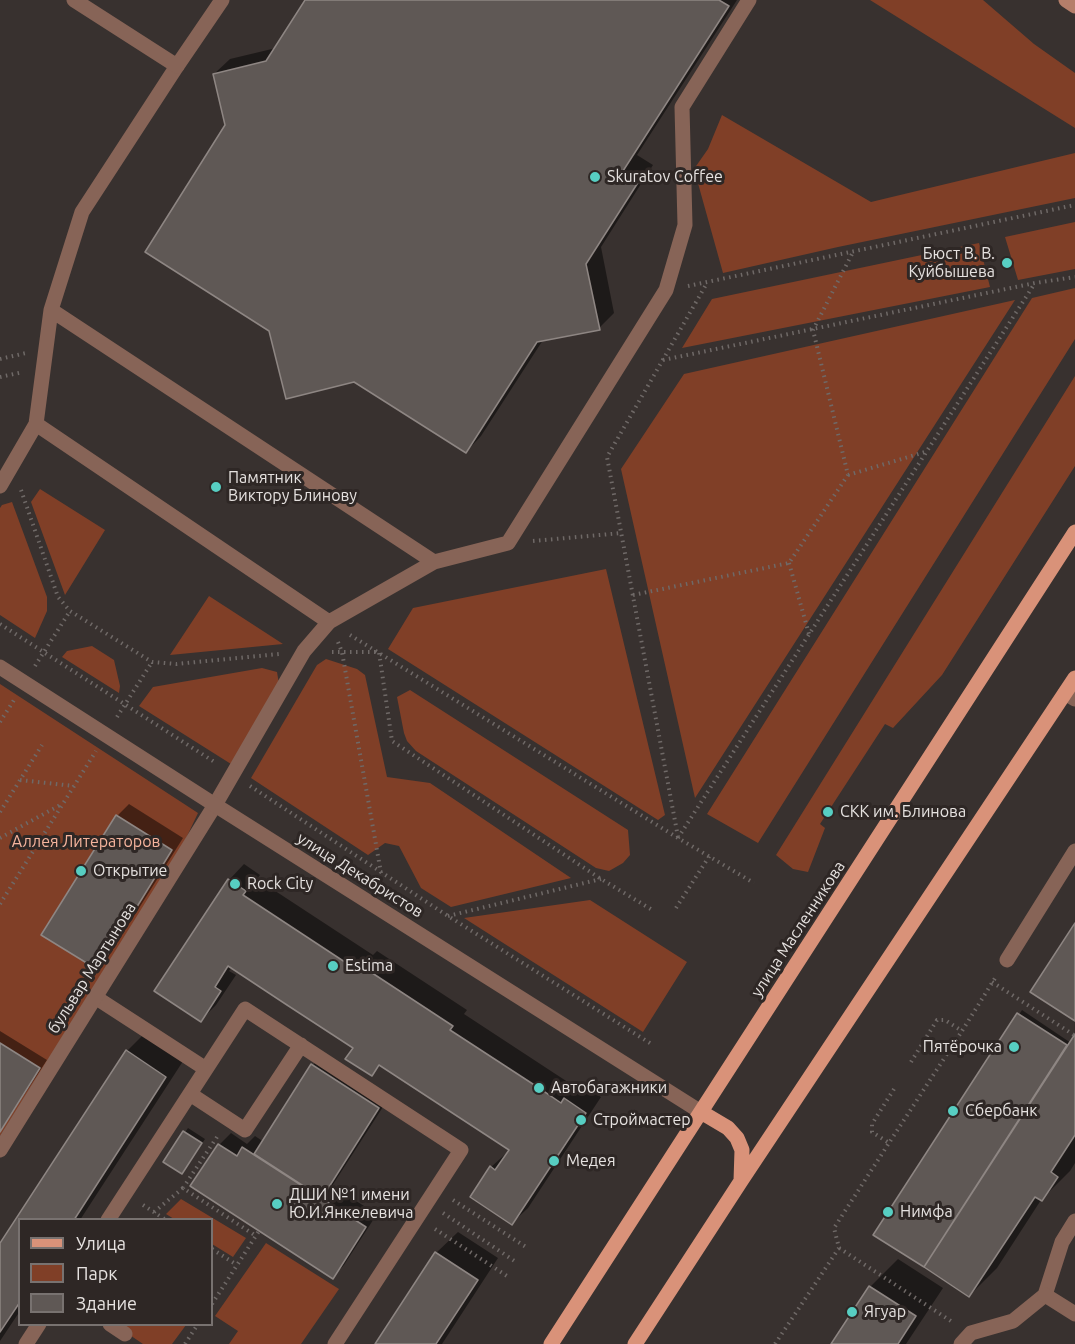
<!DOCTYPE html>
<meta charset="utf-8">
<style>
body{margin:0}
#map{position:relative;width:1075px;height:1344px;overflow:hidden;background:#38312f;font-family:Ubuntu,sans-serif}
canvas{display:block}
.legend{position:absolute;left:18px;top:1218px;width:195px;height:108px;box-sizing:border-box;background:#2e2725;border:2px solid #787270;margin:0;padding:8px 10px;list-style:none;font-size:18px;color:#e6e2e0}
.legend li{display:flex;align-items:center;gap:12px;height:30px}
.legend b{width:30px;border:2px solid #787270}
</style>
<div id="map">
<canvas width="1075" height="1344"></canvas>
<ul class="legend">
<li><b style="height:8px;background:#d99279"></b>Улица</li>
<li><b style="height:16px;background:#803f27"></b>Парк</li>
<li><b style="height:16px;background:#5f5855"></b>Здание</li>
</ul>
</div>
<script>
const c = document.querySelector('canvas').getContext('2d');
c.lineJoin = 'round';
function paint(path, color) { c.fillStyle = color; c.fill(path, 'evenodd'); }
const poly = rows => new Path2D(rows.map(r => 'M' + r).join(''));
function trace(path, color, width, dash) { c.strokeStyle = color; c.lineWidth = width; c.lineCap = dash ? 'butt' : 'round'; c.setLineDash(dash || []); c.stroke(path); }
function drawText(font, color, halo, rows, align = 'center') {
  c.font = font + ' Ubuntu,sans-serif'; c.lineWidth = 6; c.setLineDash([]); c.textBaseline = 'middle'; c.strokeStyle = halo; c.fillStyle = color; for (const [text, x, y, turn = 0] of rows) {
    c.save(); c.translate(x, y); c.rotate((+turn || 0) * Math.PI / 180); c.textAlign = isNaN(turn) ? turn : align; if (halo) c.strokeText(text, 0, 0); c.fillText(text, 0, 0); c.restore();
  }
}
paint(poly([
 [870,0,983,0,1034,44,1075,73,1075,128],
 [722,115,871,202,1075,153,1075,198,838,247,723,273,694,169,708,149],
 [1075,222,1075,269,1018,280,1005,237],
 [979,243,990,287,682,348,712,299],
 [1075,288,1075,339,758,843,707,814,1032,298],
 [1015,300,695,798,621,469,684,374],
 [1075,376,1075,466,942,675,893,728,885,724,820,824,825,828,808,872,793,869,776,855],
 [40,489,105,530,65,595,31,502],
 [12,502,47,597,47,611,35,638,0,615,0,508,2,505],
 [606,569,665,815,658,820,388,649,413,608],
 [209,596,283,644,170,655],
 [92,646,114,660,120,686,119,693,62,657,67,651],
 [326,659,357,669,365,675,387,777,430,783,571,878,451,907,421,888,399,846,385,843,368,855,251,778,317,665],
 [262,668,277,672,279,684,231,764,139,706,153,687],
 [0,684,198,813,180,851,0,1136],
 [410,690,628,830,630,855,623,863,609,871,596,868,416,751,407,741,404,733,397,697],
 [590,900,687,962,643,1032,464,918],
 [181,1199,246,1238,233,1257,212,1244,212,1220,174,1219,166,1214],
 [266,1243,339,1289,301,1344,229,1344,238,1331,215,1316],
 [115,1325,186,1325,172,1344,143,1344]
]), '#803f27');
paint(poly([
 [307,0,737,0,637,155,653,165,601,247,614,313,599,328,543,340,481,436,466,452,227,126,214,74,230,59,276,48],
 [129,804,183,838,109,956,97,968,43,934,117,816],
 [244,864,260,875,257,879,373,955,377,951,467,1010,464,1014,554,1073,577,1088,581,1084,601,1097,528,1208,512,1223,491,1167,511,1149,381,1065,371,1074,355,1047,232,967,229,971,236,975,216,1005,201,1020,229,880],
 [1022,1010,1071,1043,1075,1037,1075,1163,1070,1171,1041,1200,997,1268,969,1296,875,1234],
 [148,1030,187,1055,80,1220,20,1220,20,1311,0,1341,0,1246,127,1051],
 [0,1031,47,1060,0,1132],
 [324,1054,390,1096,332,1186,377,1214,344,1265,333,1277,219,1145,231,1133,247,1144,255,1136,264,1142,313,1065],
 [188,1128,205,1139,185,1169,165,1162],
 [458,1232,498,1258,442,1344,377,1344,436,1253],
 [898,1259,943,1288,906,1344,833,1344,870,1287]
]), '#0007');
const building = poly([
 [305,0,719,0,729,6,623,171,639,181,586,264,600,330,537,342,466,453,354,382,286,399,269,331,145,252,225,125,213,74,266,61,305,0],
 [116,815,172,850,98,970,41,935,116,815],
 [228,879,246,891,243,895,357,970,360,965,453,1026,450,1030,539,1088,561,1103,564,1098,586,1113,512,1225,470,1197,490,1166,495,1170,509,1150,379,1065,372,1076,345,1059,353,1048,287,1005,228,966,215,987,221,991,201,1022,154,991,228,879],
 [1075,923,1075,1021,1030,992,1075,923],
 [1017,1013,1067,1045,924,1267,873,1235,1017,1013],
 [1075,1034,1075,1135,1051,1172,1058,1177,1042,1201,1035,1197,969,1297,924,1267,1075,1034],
 [0,1043,40,1068,0,1132,0,1043],
 [126,1050,166,1077,74,1220,20,1220,20,1302,0,1332,0,1243,126,1050],
 [311,1064,379,1108,322,1198,254,1154,311,1064],
 [183,1131,202,1143,182,1174,163,1162,183,1131],
 [218,1144,237,1156,242,1147,366,1227,333,1279,190,1186,218,1144],
 [435,1252,478,1280,436,1344,375,1344,435,1252],
 [869,1286,916,1316,898,1344,831,1344,869,1286]
]);
paint(building, '#5f5855');
trace(building, '#8e8683', 1.5);
trace(poly([
 [688,286,1075,205],
 [0,359,26,353],
 [663,360,1035,283,1075,277],
 [0,377,23,372],
 [848,475,925,452],
 [21,490,58,597,70,611,152,662,176,664,279,654],
 [533,541,622,533],
 [789,563,809,634],
 [633,595,789,563,848,475,813,330,853,252],
 [0,624,216,763],
 [350,635,678,838,754,883],
 [338,642,342,652,381,873],
 [332,652,379,652,392,741,601,879,654,911],
 [35,666,70,611],
 [117,717,152,662],
 [0,722,14,700],
 [20,780,74,786],
 [250,786,448,916,653,1045],
 [0,812,42,745],
 [678,837,607,457,707,283],
 [0,838,62,804],
 [678,838,1035,283],
 [0,904,96,751],
 [676,908,710,855],
 [448,916,601,879],
 [992,982,1074,1035],
 [911,1062,937,1020,945,1020,962,1031,997,975],
 [894,1089,872,1124,872,1132,889,1143,962,1031],
 [217,1137,183,1188,256,1236],
 [453,1200,526,1247],
 [143,1205,166,1220],
 [154,1212,183,1188],
 [443,1213,516,1262],
 [435,1229,507,1276],
 [839,1248,954,1323],
 [212,1249,237,1265],
 [212,1304,259,1231],
 [185,1344,198,1324],
 [775,1344,839,1248,834,1228,889,1143]
]), '#6f6967', 4, [1.5, 4.5]);
trace(poly([
 [51,310,434,562],
 [36,424,329,622],
 [0,486,36,424,51,310,82,212,177,66],
 [1065,693,1075,699],
 [215,805,304,651,329,622,434,562,508,543,666,290,685,225,682,107,749,0],
 [1007,960,1075,851],
 [95,997,206,1069],
 [190,1094,245,1130,301,1045],
 [108,1220,245,1009,461,1150,335,1344],
 [110,1324,125,1334],
 [26,1344,39,1324],
 [961,1344,971,1333,1013,1321,1045,1295,1062,1242,1075,1221]
]), '#876457', 15);
trace(poly([
 [74,0,177,66,222,0],
 [0,1150,215,805],
 [1045,1295,1075,1314]
]), '#876457', 15);
trace(poly([
 [0,667,215,805,701,1112]
]), '#876457', 15);
trace(poly([
 [1066,0,1075,6]
]), '#b57e6a', 15);
trace(poly([
 [701,1112,728,1128,737,1138,742,1150,741,1181],
 [551,1344,1075,532],
 [635,1344,741,1181,1075,678]
]), '#d99279', 15);
for (const [x, y, r, color] of [
 [595,177,6,"#57cec2"],
 [1007,263,6,"#57cec2"],
 [216,487,6,"#57cec2"],
 [828,812,6,"#57cec2"],
 [81,871,6,"#57cec2"],
 [235,884,6,"#57cec2"],
 [333,966,6,"#57cec2"],
 [1014,1047,6,"#57cec2"],
 [539,1088,6,"#57cec2"],
 [953,1111,6,"#57cec2"],
 [581,1120,6,"#57cec2"],
 [554,1161,6,"#57cec2"],
 [277,1204,6,"#57cec2"],
 [888,1212,6,"#57cec2"],
 [852,1312,6,"#57cec2"]
]) { const dot = new Path2D(); dot.arc(x, y, r, 0, 2 * Math.PI); c.fillStyle = color; c.fill(dot); trace(dot, '#2e2725', 2); }
drawText('16px', '#e6e2e0', '#2e2725', [
 ["Skuratov Coffee",607,177],
 ["Бюст В. В.",995,254,"right"],
 ["Куйбышева",995,272,"right"],
 ["Памятник",228,478],
 ["Виктору Блинову",228,496],
 ["СКК им. Блинова",840,812],
 ["Открытие",93,871],
 ["Rock City",247,884],
 ["Estima",345,966],
 ["Пятёрочка",1002,1047,"right"],
 ["Автобагажники",551,1088],
 ["Сбербанк",965,1111],
 ["Строймастер",593,1120],
 ["Медея",566,1161],
 ["ДШИ №1 имени",289,1195],
 ["Ю.И.Янкелевича",289,1213],
 ["Нимфа",900,1212],
 ["Ягуар",864,1312]
], 'left');
drawText('16px', '#f6b49d', '#2e2725', [
 ["Аллея Литераторов",86,842]
]);
drawText('16px', '#e6e2e0', '#2e2725', [
 ["улица Декабристов",360,875,32],
 ["улица Масленникова",798,929,-57],
 ["бульвар Мартынова",92,968,-58]
]);
</script>
